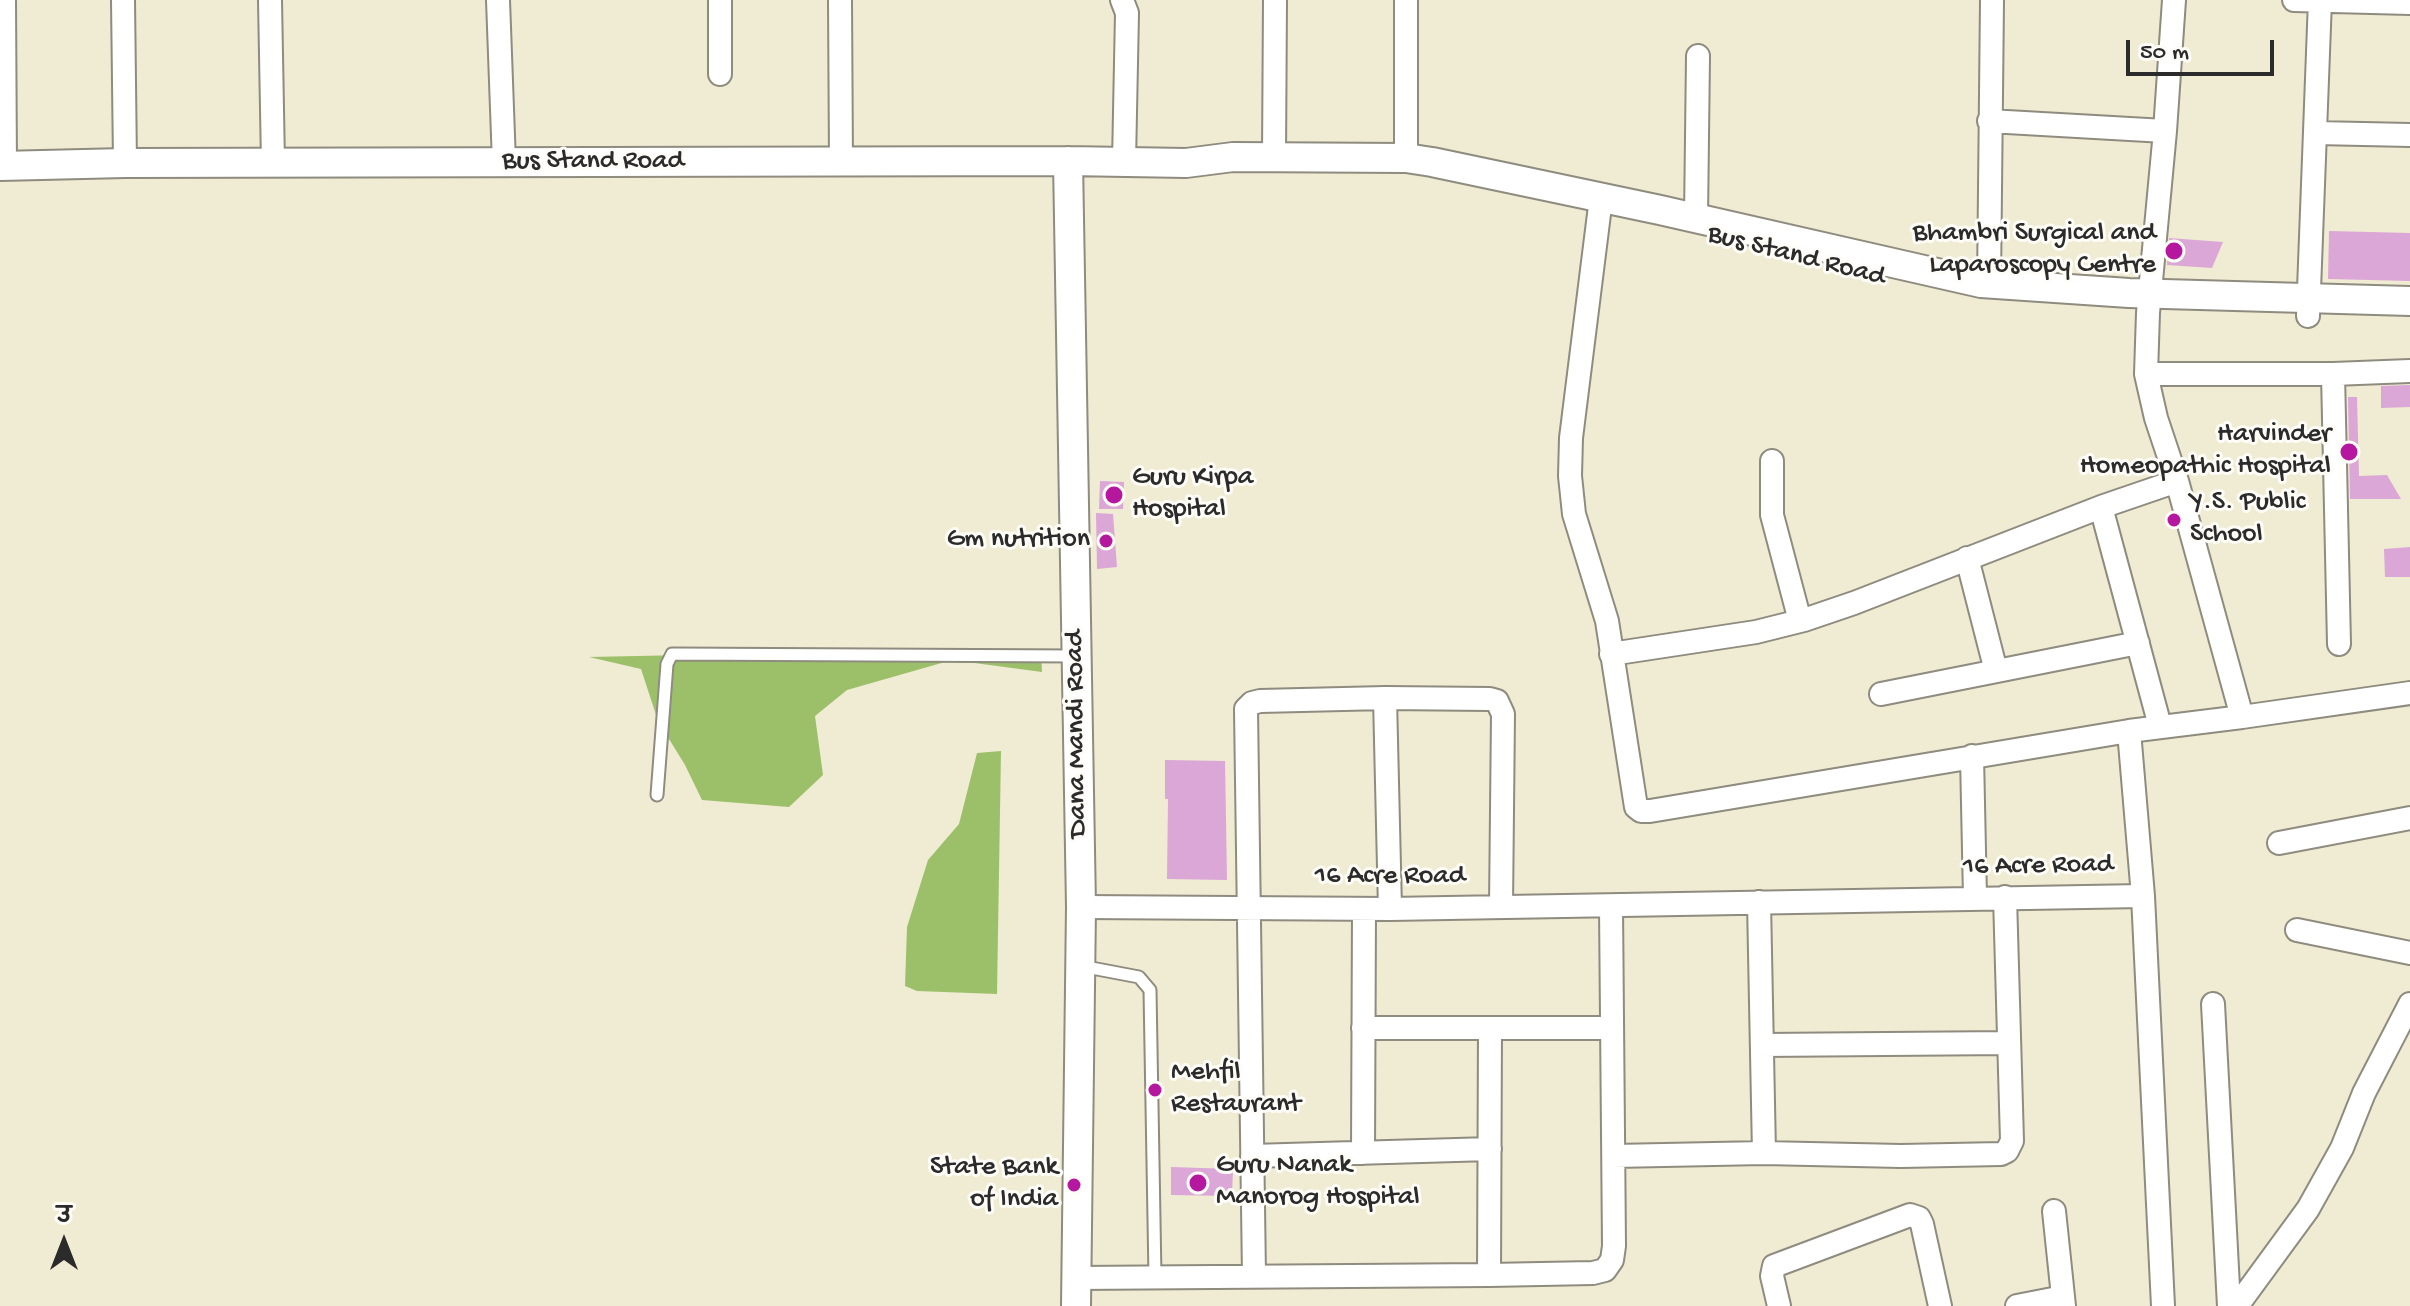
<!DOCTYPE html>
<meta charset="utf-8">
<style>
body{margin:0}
#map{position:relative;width:2410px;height:1306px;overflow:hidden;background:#f0ebd3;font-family:"Gochi Hand","Playpen Sans Deva",sans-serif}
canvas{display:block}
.north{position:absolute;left:24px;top:1202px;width:80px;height:80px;-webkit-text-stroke:6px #fdfcf7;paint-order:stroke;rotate:0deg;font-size:22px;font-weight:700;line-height:32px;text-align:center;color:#2b2b2b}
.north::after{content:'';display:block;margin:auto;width:28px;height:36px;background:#2b2b2b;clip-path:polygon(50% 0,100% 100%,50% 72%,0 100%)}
.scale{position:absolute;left:2126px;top:40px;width:148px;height:36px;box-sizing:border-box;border:4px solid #2b2b2b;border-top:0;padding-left:10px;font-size:24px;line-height:28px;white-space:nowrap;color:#2b2b2b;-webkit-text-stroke:6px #fdfcf7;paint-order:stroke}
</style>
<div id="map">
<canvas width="2410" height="1306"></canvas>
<div class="north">उ</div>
<div class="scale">50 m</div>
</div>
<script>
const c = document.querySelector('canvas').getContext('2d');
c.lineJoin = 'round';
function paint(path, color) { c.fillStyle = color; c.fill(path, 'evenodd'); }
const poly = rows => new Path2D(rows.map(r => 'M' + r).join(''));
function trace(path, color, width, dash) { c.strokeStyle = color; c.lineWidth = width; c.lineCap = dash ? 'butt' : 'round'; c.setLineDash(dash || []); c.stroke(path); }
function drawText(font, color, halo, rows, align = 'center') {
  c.font = font + ' "Gochi Hand",sans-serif'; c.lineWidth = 6; c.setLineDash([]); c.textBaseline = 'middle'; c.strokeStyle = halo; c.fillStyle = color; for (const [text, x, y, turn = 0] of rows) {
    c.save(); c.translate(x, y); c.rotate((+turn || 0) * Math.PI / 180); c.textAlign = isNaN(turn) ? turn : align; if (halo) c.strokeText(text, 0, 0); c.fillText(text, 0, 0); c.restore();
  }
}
paint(poly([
 [878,651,1041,652,1042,672,952,660,847,690,815,716,823,775,789,807,702,800,685,765,658,721,641,669,589,657],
 [1001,751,997,994,917,991,905,986,907,927,928,860,959,824,977,753]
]), '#9cc06a');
paint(poly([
 [2329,231,2410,233,2410,281,2328,279],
 [2169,238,2223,242,2212,268,2167,265],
 [2410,385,2410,407,2381,408,2381,386],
 [2348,397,2357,397,2359,476,2387,475,2401,499,2350,499],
 [1100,481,1124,482,1123,509,1099,509],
 [1096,513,1113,514,1117,567,1097,569],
 [2410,547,2410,577,2385,577,2384,549],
 [1165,760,1225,761,1227,880,1167,879,1168,799,1165,799],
 [1171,1167,1233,1169,1232,1196,1171,1195]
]), '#daa7d7');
const service = poly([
 [657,795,667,664,672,654,1076,656],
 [1081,966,1139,977,1150,990,1155,1277]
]);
const minor = poly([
 [4,0,5,166],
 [123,0,125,163],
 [270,0,273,163],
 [498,0,504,163],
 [720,0,720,74],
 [840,0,841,162],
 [1122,0,1127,13,1124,162],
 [1406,0,1406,158],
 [2294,0,2410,3],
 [1989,121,2165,131],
 [2316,133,2410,135],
 [1274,157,1275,0],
 [1601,198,1571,438,1570,476,1574,514,1607,621,1636,807,1641,811,1650,811,2129,731],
 [1696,218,1698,56],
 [1989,284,1992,0],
 [2308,316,2320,0],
 [2146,374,2148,313,2165,131,2174,0],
 [2333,374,2339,644],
 [1772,461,1772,515,1800,621],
 [2101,507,2160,726],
 [1967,558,1996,671],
 [1611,654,1756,632,1804,620,1854,603,2101,507,2177,481],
 [1881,694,2138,643],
 [1385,698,1390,909],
 [2242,717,2410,693],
 [1972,756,1975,898],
 [2279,843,2410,818],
 [2143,896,2163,1306],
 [1759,902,1764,1153],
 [1081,907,1390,909,2143,896,2129,731,2242,717,2177,481,2156,418,2146,374,2333,374,2410,371],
 [2297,930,2410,953],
 [2213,1004,2229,1306],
 [1363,1028,1612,1028],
 [1762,1045,2009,1043],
 [1363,1153,1364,909],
 [1252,1156,1490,1149],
 [1614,1156,1764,1153,1901,1156,2001,1154,2007,1151,2012,1141,2005,897],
 [2054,1211,2064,1306],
 [1489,1275,1490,1028],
 [1254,1276,1246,709,1252,703,1260,701,1385,698,1490,699,1497,701,1503,714,1501,907],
 [1076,1278,1489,1275,1593,1273,1605,1270,1612,1260,1614,1246,1611,906],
 [1779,1306,1772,1276,1774,1266,1910,1215,1919,1218,1922,1224,1940,1306],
 [2017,1306,2063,1297],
 [2237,1306,2308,1209,2342,1148,2364,1093,2410,1004]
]);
const tertiary = poly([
 [1068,161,1081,907,1076,1306],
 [0,166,125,163,1068,161,1186,163,1233,157,1406,158,1432,162,1660,210,1981,283,2129,293,2410,301]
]);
trace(service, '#8e8b7f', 15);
trace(minor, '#8e8b7f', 26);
trace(tertiary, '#8e8b7f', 32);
trace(service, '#fff', 11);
trace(minor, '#fff', 22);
trace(tertiary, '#fff', 28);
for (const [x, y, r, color] of [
 [2174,251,10,"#b5179e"],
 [2349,452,10,"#b5179e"],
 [1114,495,10,"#b5179e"],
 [2174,520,8,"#b5179e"],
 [1106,541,8,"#b5179e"],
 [1155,1090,8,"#b5179e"],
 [1198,1183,10,"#b5179e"],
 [1074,1185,8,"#b5179e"]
]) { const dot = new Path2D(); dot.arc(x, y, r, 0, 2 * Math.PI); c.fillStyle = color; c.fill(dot); trace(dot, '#fdfcf7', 3); }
drawText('28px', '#2b2b2b', '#fdfcf7', [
 ["Bus Stand Road",593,163],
 ["Bus Stand Road",1796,257,14],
 ["Dana Mandi Road",1078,734,-91],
 ["16 Acre Road",2038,867,-1],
 ["16 Acre Road",1390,878]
]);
drawText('28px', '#2b2b2b', '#fdfcf7', [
 ["Bhambri Surgical and",2156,235],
 ["Laparoscopy Centre",2156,267],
 ["Harvinder",2331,436],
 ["Homeopathic Hospital",2331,468],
 ["Guru Kirpa",1132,479,"left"],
 ["Hospital",1132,511,"left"],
 ["Y.S. Public",2190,504,"left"],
 ["School",2190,536,"left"],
 ["Gm nutrition",1090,541],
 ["Mehfil",1171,1074,"left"],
 ["Restaurant",1171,1106,"left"],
 ["Guru Nanak",1216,1167,"left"],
 ["Manorog Hospital",1216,1199,"left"],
 ["State Bank",1058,1169],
 ["of India",1058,1201]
], 'right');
</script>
